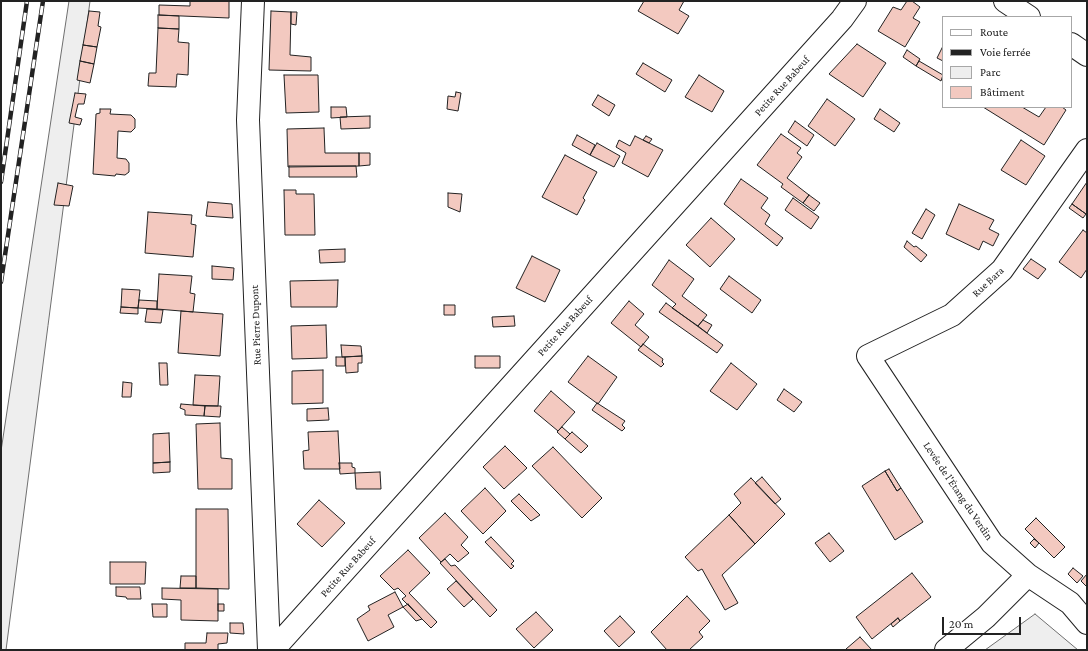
<!DOCTYPE html>
<meta charset="utf-8">
<style>
body{margin:0}
#map{position:relative;width:1088px;height:651px;overflow:hidden;background:#fff;font-family:"Crimson Pro",serif}
canvas{display:block}
.frame{position:absolute;inset:0;border:2px solid #222;pointer-events:none}
.legend{position:absolute;left:942px;top:16px;width:130px;height:92px;box-sizing:border-box;background:#fff;border:1px solid #a7a7a7;margin:0;padding:5px 7px;list-style:none;font-size:12px;color:#222}
.legend li{display:flex;align-items:center;gap:8px;height:20px}
.legend b{width:20px;border:1px solid #a7a7a7}
.scale{position:absolute;left:942px;top:617px;width:79px;height:18px;box-sizing:border-box;border:2px solid #222;border-top:0;padding-left:5px;font-size:12px;line-height:14px;white-space:nowrap;color:#222;-webkit-text-stroke:3px #fff;paint-order:stroke}
</style>
<div id="map">
<canvas width="1088" height="651"></canvas>
<div class="frame"></div>
<ul class="legend">
<li><b style="height:5px;background:#fff"></b>Route</li>
<li><b style="height:5px;background:#222"></b>Voie ferrée</li>
<li><b style="height:11px;background:#eee"></b>Parc</li>
<li><b style="height:11px;background:#f3c9c0"></b>Bâtiment</li>
</ul>
<div class="scale">20 m</div>
</div>
<script>
const c = document.querySelector('canvas').getContext('2d');
c.lineJoin = 'round';
function paint(path, color) { c.fillStyle = color; c.fill(path, 'evenodd'); }
const poly = rows => new Path2D(rows.map(r => 'M' + r).join(''));
function trace(path, color, width, dash) { c.strokeStyle = color; c.lineWidth = width; c.lineCap = dash ? 'butt' : 'round'; c.setLineDash(dash || []); c.stroke(path); }
function drawText(font, color, halo, rows, align = 'center') {
  c.font = font + ' "Crimson Pro",serif'; c.lineWidth = 3; c.setLineDash([]); c.textBaseline = 'middle'; c.strokeStyle = halo; c.fillStyle = color; for (const [text, x, y, turn = 0] of rows) {
    c.save(); c.translate(x, y); c.rotate((+turn || 0) * Math.PI / 180); c.textAlign = isNaN(turn) ? turn : align; if (halo) c.strokeText(text, 0, 0); c.fillText(text, 0, 0); c.restore();
  }
}
const green = poly([
 [69,1,90,1,6,650,1,650,1,451,69,1],
 [1035,614,1078,650,985,650,1035,614]
]);
paint(green, '#eee');
trace(green, '#6f6f6f', 1);
const building = poly([
 [190,1,229,1,229,18,159,15,159,5,190,6,190,1],
 [644,1,684,1,679,10,689,16,678,34,638,11,644,1],
 [907,1,912,1,920,7,913,18,920,22,905,47,878,31,893,7,901,10,907,1],
 [89,11,100,12,98,26,101,27,97,47,83,45,89,11],
 [271,11,291,12,290,55,311,57,311,71,269,70,271,11],
 [291,12,297,12,296,25,291,24,291,12],
 [158,15,179,16,179,29,158,28,158,15],
 [158,28,179,29,178,42,189,43,188,75,177,74,176,87,148,86,149,73,156,73,158,28],
 [857,44,886,63,863,97,829,74,857,44],
 [83,45,97,47,94,64,80,61,83,45],
 [943,46,943,61,937,58,943,46],
 [907,50,920,59,916,66,903,57,907,50],
 [80,61,94,64,90,83,77,80,80,61],
 [919,61,943,75,941,81,916,66,919,61],
 [643,63,672,80,665,92,636,74,643,63],
 [284,75,318,75,319,112,286,113,284,75],
 [699,75,724,91,712,112,685,97,699,75],
 [456,92,461,93,458,111,447,109,448,96,455,97,456,92],
 [75,93,86,94,84,104,78,104,75,117,82,119,80,125,69,123,75,93],
 [598,95,615,105,609,116,592,105,598,95],
 [827,99,855,119,835,146,808,126,827,99],
 [331,107,346,107,347,117,331,118,331,107],
 [983,107,1022,107,1039,117,1046,107,1062,107,1066,110,1044,145,983,107],
 [100,109,111,109,110,114,131,115,135,119,135,128,131,132,118,131,117,158,126,159,129,163,129,172,125,175,116,174,115,176,93,174,96,114,100,113,100,109],
 [880,109,900,123,894,132,874,119,880,109],
 [370,116,370,128,341,129,340,117,370,116],
 [795,121,814,135,807,146,788,132,795,121],
 [324,128,325,153,359,153,359,166,288,167,287,129,324,128],
 [781,134,801,148,797,153,802,157,787,178,809,195,803,203,781,187,783,184,757,165,781,134],
 [577,135,595,145,590,155,572,145,577,135],
 [635,136,663,150,648,177,622,163,626,153,616,147,619,140,630,146,635,136],
 [646,136,652,139,649,143,643,140,646,136],
 [1021,140,1045,156,1026,185,1001,170,1021,140],
 [597,143,620,156,614,167,590,155,597,143],
 [359,153,370,153,370,165,359,166,359,153],
 [565,155,597,172,583,198,585,200,577,215,542,197,565,155],
 [289,166,356,166,357,177,289,177,289,166],
 [741,179,768,198,761,208,770,215,765,224,783,238,777,246,724,204,741,179],
 [1087,182,1087,213,1086,214,1072,204,1087,182],
 [58,183,73,186,69,206,54,205,58,183],
 [284,190,296,190,296,194,314,194,315,235,285,235,284,190],
 [448,193,462,194,460,212,448,207,448,193],
 [809,195,820,203,814,211,803,203,809,195],
 [793,198,819,217,811,229,785,210,793,198],
 [208,202,232,204,233,218,206,216,208,202],
 [959,204,994,220,989,229,999,234,993,246,983,241,979,250,946,234,959,204],
 [1072,204,1086,214,1083,218,1069,208,1072,204],
 [926,209,935,215,922,239,912,233,926,209],
 [148,212,192,215,191,224,196,225,193,257,145,253,148,212],
 [711,218,735,239,710,267,686,245,711,218],
 [1083,230,1087,233,1087,269,1081,278,1059,262,1083,230],
 [907,241,914,247,916,246,927,255,921,262,904,247,907,241],
 [345,249,345,262,320,263,319,250,345,249],
 [532,256,560,270,545,302,516,288,532,256],
 [1031,259,1046,269,1038,279,1023,269,1031,259],
 [669,260,694,279,682,296,707,315,698,326,672,308,676,304,652,285,669,260],
 [212,266,234,268,233,280,212,279,212,266],
 [159,274,192,276,190,293,195,294,193,312,157,309,159,274],
 [729,276,761,300,752,313,720,289,729,276],
 [338,280,337,307,291,307,290,281,338,280],
 [122,289,140,290,138,308,121,307,122,289],
 [139,300,157,301,157,309,138,308,139,300],
 [629,301,644,314,635,325,649,337,641,347,611,323,629,301],
 [666,303,723,345,717,353,659,312,666,303],
 [444,305,455,305,455,315,444,315,444,305],
 [121,307,138,308,138,314,120,313,121,307],
 [147,309,163,310,161,323,145,322,147,309],
 [181,311,223,314,220,356,178,353,181,311],
 [514,316,515,326,493,327,492,317,514,316],
 [703,320,712,325,707,333,698,326,703,320],
 [326,325,327,358,292,359,291,326,326,325],
 [643,344,663,359,662,362,664,364,661,367,638,350,643,344],
 [341,345,361,346,362,356,342,357,341,345],
 [362,356,362,363,358,363,358,372,346,373,345,357,362,356],
 [475,356,500,356,500,368,475,368,475,356],
 [588,356,617,377,598,404,568,382,588,356],
 [336,357,345,357,345,366,336,366,336,357],
 [159,363,167,363,168,385,160,385,159,363],
 [731,363,757,384,737,410,710,391,731,363],
 [323,370,323,403,292,404,292,371,323,370],
 [195,375,220,376,218,406,193,405,195,375],
 [123,382,132,383,131,397,122,397,123,382],
 [784,389,802,402,794,412,777,400,784,389],
 [551,391,575,412,558,431,534,411,551,391],
 [597,403,625,421,622,425,625,428,622,431,592,410,597,403],
 [181,404,205,406,204,416,185,415,185,410,180,408,181,404],
 [205,406,221,406,220,417,204,416,205,406],
 [328,408,329,420,307,421,307,409,328,408],
 [220,423,221,458,232,459,232,489,198,489,196,424,220,423],
 [562,427,570,434,565,439,557,432,562,427],
 [338,431,340,469,304,469,303,451,309,450,308,432,338,431],
 [572,432,588,446,581,453,565,439,572,432],
 [169,433,170,462,153,463,153,434,169,433],
 [505,446,527,468,504,489,483,467,505,446],
 [553,447,602,498,582,518,532,466,553,447],
 [170,462,170,472,153,473,153,463,170,462],
 [339,463,352,463,352,467,355,468,355,473,340,474,339,463],
 [889,469,901,488,897,491,885,471,889,469],
 [885,471,897,491,901,488,923,522,895,540,862,486,885,471],
 [380,472,381,489,356,489,355,473,380,472],
 [762,477,781,499,775,504,755,483,762,477],
 [751,478,785,514,755,544,729,515,741,503,734,494,751,478],
 [485,488,506,511,483,534,461,511,485,488],
 [519,494,540,515,531,521,511,501,519,494],
 [319,500,345,523,322,547,297,524,319,500],
 [196,509,228,509,229,589,196,588,196,509],
 [445,513,468,537,461,545,469,553,458,562,450,554,441,562,419,538,445,513],
 [729,515,755,544,722,575,738,603,725,610,702,569,698,571,685,557,729,515],
 [1036,518,1065,547,1054,558,1025,529,1036,518],
 [829,533,844,551,830,562,815,543,829,533],
 [491,537,514,561,511,564,514,566,511,569,485,542,491,537],
 [1034,539,1039,543,1035,548,1030,543,1034,539],
 [408,550,430,573,409,593,437,622,431,628,402,599,406,596,398,588,394,590,380,576,408,550],
 [445,559,451,566,455,565,497,610,490,617,440,563,445,559],
 [110,562,146,562,145,584,110,584,110,562],
 [1073,568,1083,576,1077,583,1068,574,1073,568],
 [912,573,931,597,900,621,898,618,872,639,856,617,912,573],
 [1087,574,1087,587,1081,581,1087,574],
 [181,576,196,576,196,588,180,588,181,576],
 [456,581,473,599,464,607,447,589,456,581],
 [116,587,140,587,141,599,127,599,126,597,116,596,116,587],
 [162,588,218,589,218,621,181,620,181,600,162,599,162,588],
 [395,592,403,607,388,615,394,627,368,641,357,619,370,610,368,606,395,592],
 [687,596,710,621,699,632,703,637,689,650,667,650,651,632,687,596],
 [152,604,167,604,167,617,153,617,152,604],
 [218,604,224,604,224,611,218,611,218,604],
 [408,604,422,619,416,621,403,607,408,604],
 [536,612,553,630,534,648,516,629,536,612],
 [620,616,635,632,619,647,604,631,620,616],
 [898,618,900,621,893,627,891,624,898,618],
 [230,623,243,623,244,634,230,633,230,623],
 [207,633,228,633,227,643,218,644,218,650,185,650,185,643,206,643,207,633],
 [860,637,872,650,847,650,846,649,860,637]
]);
paint(building, '#f3c9c0');
trace(building, '#222', 1);
const street = poly([
 [253,1,248,120,269,650],
 [1005,1,1029,17],
 [1071,44,1087,55],
 [1087,150,1002,270,952,315,868,356,992,543,1028,575,1070,603,1087,623],
 [273,650,842,19,855,1],
 [946,650,986,617,1028,575]
]);
trace(street, '#222', 24);
trace(street, '#fff', 22);
const rail = poly([
 [1,182,27,1],
 [1,282,43,1]
]);
trace(rail, '#222', 4.5);
trace(rail, '#fff', 3, [9]);
drawText('11px', '#222', '#fff', [
 ["Petite Rue Babeuf",782,86,-48],
 ["Rue Bara",988,282,-43],
 ["Rue Pierre Dupont",256,325,-92],
 ["Petite Rue Babeuf",565,326,-48],
 ["Levée de l'Étang du Verdin",958,491,56],
 ["Petite Rue Babeuf",348,567,-48]
]);
</script>
